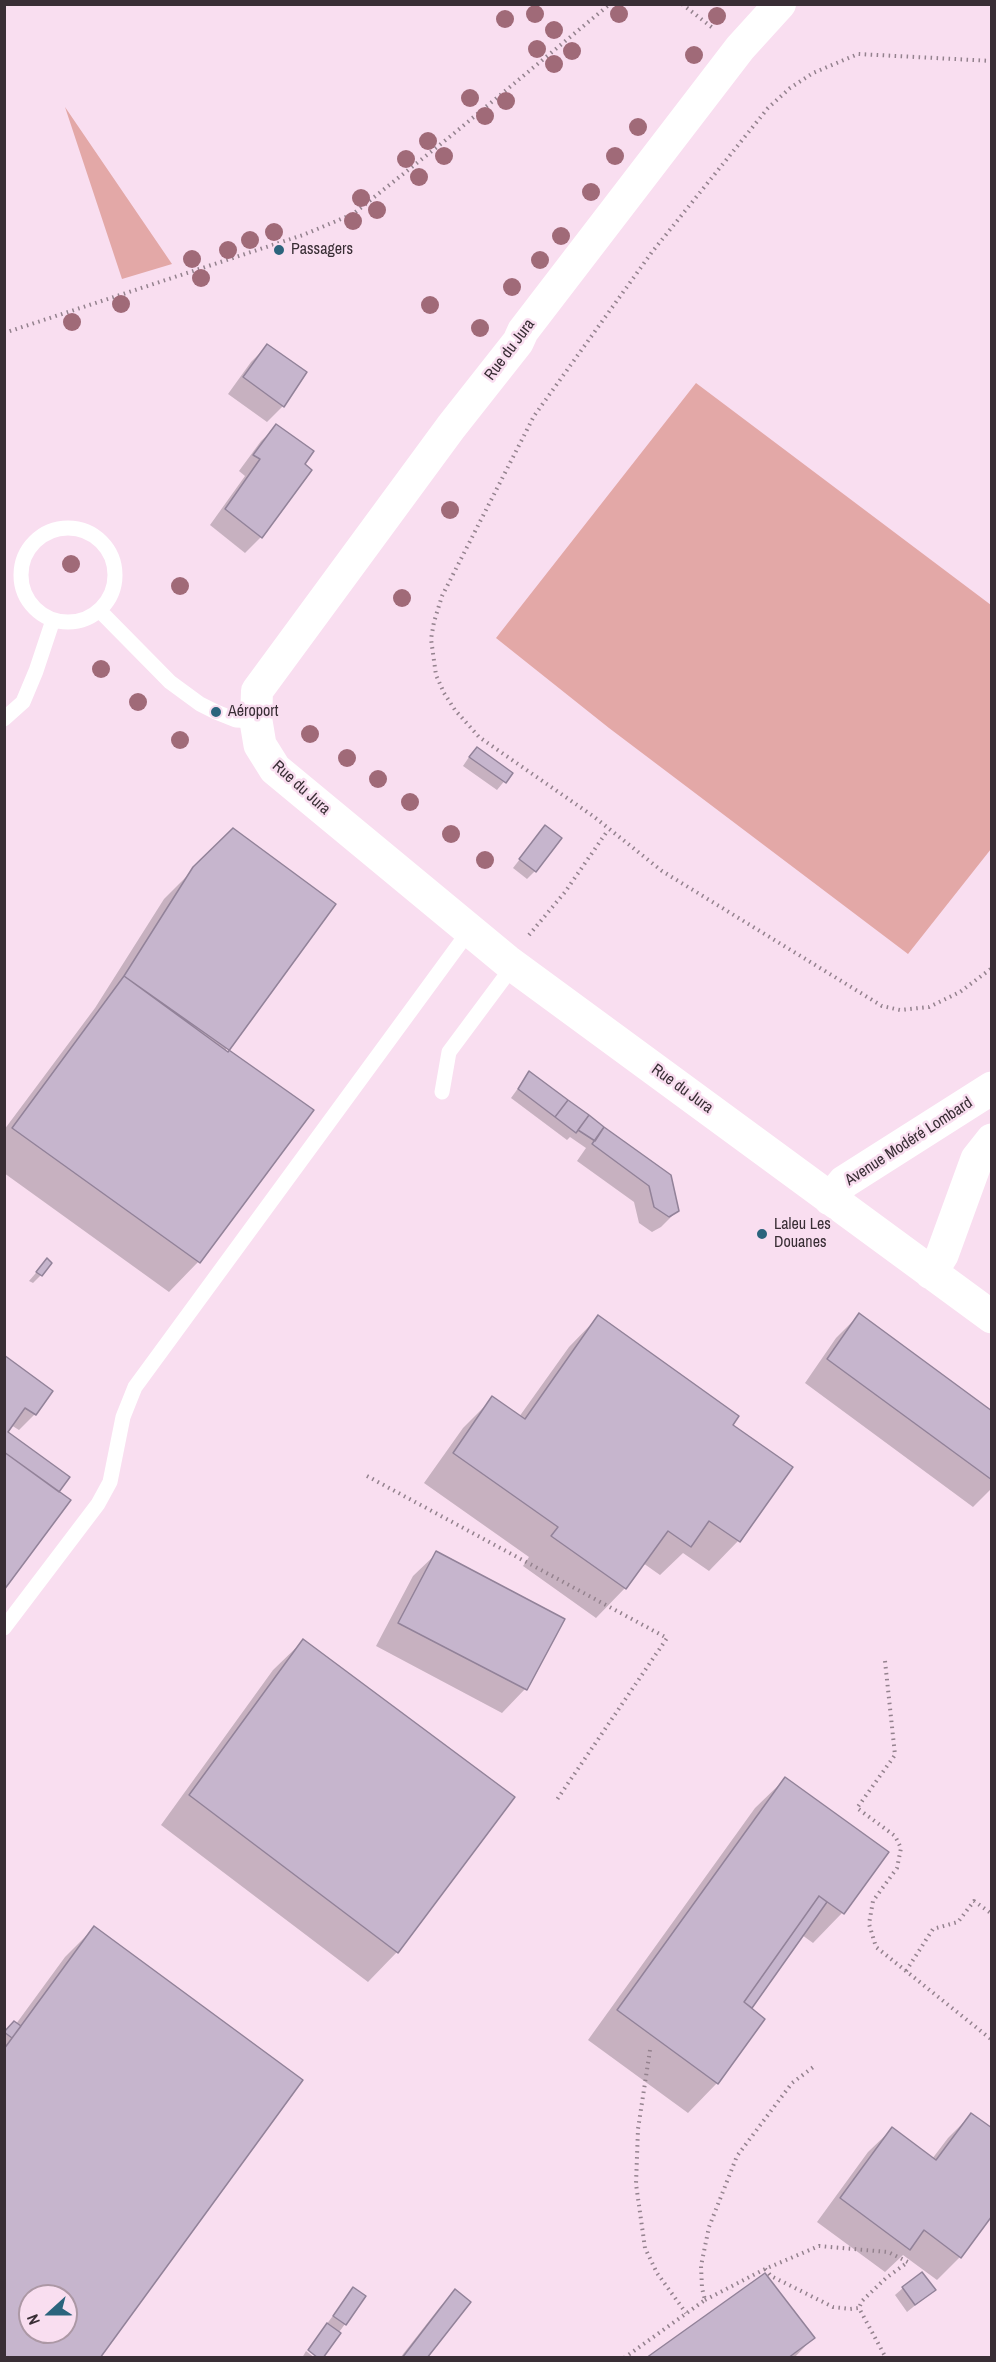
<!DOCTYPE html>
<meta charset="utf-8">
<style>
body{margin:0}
#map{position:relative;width:996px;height:2362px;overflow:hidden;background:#f9def0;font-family:"Archivo Narrow",sans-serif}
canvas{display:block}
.frame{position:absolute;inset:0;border:6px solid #392e35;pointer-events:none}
.north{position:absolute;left:18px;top:2284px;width:60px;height:60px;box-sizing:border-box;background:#f9def0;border:2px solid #ac98a5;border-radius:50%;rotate:249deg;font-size:16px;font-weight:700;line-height:24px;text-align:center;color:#392e35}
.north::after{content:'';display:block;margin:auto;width:21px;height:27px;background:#2b647d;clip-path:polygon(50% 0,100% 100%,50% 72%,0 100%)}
</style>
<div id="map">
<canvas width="996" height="2362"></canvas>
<div class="frame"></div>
<div class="north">N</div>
</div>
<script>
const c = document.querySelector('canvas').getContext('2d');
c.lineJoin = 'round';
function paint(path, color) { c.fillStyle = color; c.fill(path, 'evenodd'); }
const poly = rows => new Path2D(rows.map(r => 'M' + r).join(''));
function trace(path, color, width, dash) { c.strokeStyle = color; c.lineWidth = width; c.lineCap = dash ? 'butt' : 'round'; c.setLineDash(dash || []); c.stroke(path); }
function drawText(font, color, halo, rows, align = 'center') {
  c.font = font + ' "Archivo Narrow",sans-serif'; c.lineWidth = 5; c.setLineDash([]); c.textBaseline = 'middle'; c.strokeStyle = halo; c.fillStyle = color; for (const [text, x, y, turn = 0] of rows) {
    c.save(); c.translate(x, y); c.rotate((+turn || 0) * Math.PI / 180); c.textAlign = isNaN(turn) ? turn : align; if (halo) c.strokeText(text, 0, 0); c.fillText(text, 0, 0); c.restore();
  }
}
paint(poly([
 [65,107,172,264,122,279],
 [696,383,991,605,991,849,908,954,609,728,496,638]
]), '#e3a8a7');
paint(poly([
 [267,346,283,406,267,422,228,394,251,362],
 [277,426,261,537,245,553,210,525,245,476,239,471,261,441],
 [469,757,511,773,497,790,463,766],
 [545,827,535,871,527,879,513,868],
 [233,830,226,1052,312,1110,198,1262,169,1292,4,1173,4,1130,95,1008,164,899],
 [529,1073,677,1211,661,1227,652,1232,639,1223,634,1202,577,1161,586,1148,570,1137,567,1140,511,1098],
 [47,1260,50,1263,41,1275,33,1283,29,1281],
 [859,1315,992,1413,992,1488,973,1507,805,1383,836,1338],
 [598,1317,730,1425,790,1468,738,1541,709,1571,683,1553,660,1575,643,1563,625,1588,596,1618,523,1566,529,1557,424,1483,463,1428,493,1398,519,1417,569,1347],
 [4,1357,51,1391,35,1414,19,1430,11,1425,6,1432,4,1587],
 [437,1553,563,1620,525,1689,502,1713,376,1646,413,1576],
 [303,1641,397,1952,368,1982,161,1825,273,1670],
 [785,1779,887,1852,842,1913,813,1943,802,1935,749,2008,717,2083,688,2113,588,2040,755,1808],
 [94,1928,98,2358,4,2358,4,2033,14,2023,16,2024,65,1957],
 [30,2296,66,2296,66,2332,30,2332],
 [971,2115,960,2257,937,2280,903,2255,885,2272,817,2222,868,2152,892,2129,932,2159,948,2138],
 [903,2288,934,2290,907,2312,895,2295],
 [353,2289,345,2324,320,2358,308,2349],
 [455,2291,425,2358,400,2358,440,2307],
 [813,2338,794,2358,649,2358],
 [306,2351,315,2358,302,2358]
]), '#0003');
const building = poly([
 [267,344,307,372,284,407,243,377,267,344],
 [276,424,314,451,305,464,312,470,262,538,225,509,260,459,253,455,276,424],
 [477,747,513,773,506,783,469,757,477,747],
 [545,825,562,838,536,872,519,859,545,825],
 [233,828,336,904,228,1052,124,976,193,867,233,828],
 [124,976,314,1110,200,1263,12,1128,124,976],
 [529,1071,568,1100,555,1117,518,1089,529,1071],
 [568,1100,589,1115,576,1133,555,1117,568,1100],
 [589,1115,604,1127,595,1141,578,1130,589,1115],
 [604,1127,671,1175,679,1211,669,1217,654,1207,649,1186,592,1144,604,1127],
 [47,1258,52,1263,42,1276,36,1272,47,1258],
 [859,1313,992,1411,992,1480,827,1359,859,1313],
 [598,1315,739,1416,733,1425,793,1467,740,1542,709,1521,691,1547,668,1531,626,1589,551,1536,558,1527,453,1453,492,1396,525,1419,598,1315],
 [4,1355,53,1391,36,1415,25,1408,8,1432,70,1477,59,1492,4,1452,4,1355],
 [4,1452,71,1500,4,1590,4,1452],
 [436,1551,565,1619,527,1690,398,1623,436,1551],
 [303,1639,515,1797,398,1953,189,1795,303,1639],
 [785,1777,889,1852,844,1914,819,1896,744,2002,765,2019,718,2084,617,2010,785,1777],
 [819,1896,827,1902,752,2008,744,2002,819,1896],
 [94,1926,303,2080,100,2358,4,2358,4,2049,94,1926],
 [30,2296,66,2296,66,2332,30,2332,30,2296],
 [14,2021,21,2026,12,2038,4,2032,14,2021],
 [971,2113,992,2128,992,2216,961,2258,924,2230,910,2250,840,2198,892,2127,936,2160,971,2113],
 [922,2272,936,2290,915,2305,902,2287,922,2272],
 [765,2273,815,2338,788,2358,646,2358,765,2273],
 [353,2287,366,2296,346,2325,333,2316,353,2287],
 [455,2289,471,2302,427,2358,402,2358,455,2289],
 [327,2323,341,2333,323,2358,318,2358,308,2350,327,2323]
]);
paint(building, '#c6b5cd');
trace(building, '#928299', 1.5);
trace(poly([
 [682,4,714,29],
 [992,61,858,54,813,73,790,88,768,108,652,252,534,416,442,596,434,622,431,639,436,675,444,693,455,710,479,737,593,816,662,871,882,1006,900,1010,929,1007,960,992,992,968],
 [4,333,303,235,353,214,452,135,610,4],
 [529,935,565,892,608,830],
 [367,1476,667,1638,556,1801],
 [885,1661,895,1755,857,1808,895,1836,901,1848,897,1868,873,1901,869,1924,876,1947,992,2040],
 [906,1971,933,1929,958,1922,974,1901,992,1914],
 [650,2050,638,2129,636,2184,645,2248,657,2273,686,2313],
 [765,2269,771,2276,833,2307,850,2309,859,2308,886,2358],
 [705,2300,765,2269,819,2246,888,2252,908,2262,886,2278,862,2301,859,2308],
 [624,2358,705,2300,702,2288,701,2266,709,2227,737,2156,792,2083,816,2065]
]), '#94828e', 4, [1.5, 4.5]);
trace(poly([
 '21 575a47 47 0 1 1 94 0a47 47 0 1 1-94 0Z',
 [100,611,170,682,200,704,216,712,236,720,256,721],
 [4,719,23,702,36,671,53,620],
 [442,1092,449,1052,513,966],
 [4,1628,98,1504,110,1482,123,1417,135,1387,469,931]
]), '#fff', 15);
trace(poly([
 [256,721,257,691,451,427,518,342,523,331,740,48,780,4]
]), '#fff', 32);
trace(poly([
 [256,721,260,745,275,769,507,961,992,1317],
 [830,1199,844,1182,992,1088],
 [931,1273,942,1255,977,1159,992,1140]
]), '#fff', 33);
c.fillStyle = '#a06a78';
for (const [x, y] of [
 [535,14],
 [619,14],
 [717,16],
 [505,19],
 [554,30],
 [537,49],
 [572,51],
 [694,55],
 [554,64],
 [470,98],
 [506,101],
 [485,116],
 [638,127],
 [428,141],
 [444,156],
 [615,156],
 [406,159],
 [419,177],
 [591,192],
 [361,198],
 [377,210],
 [353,221],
 [274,232],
 [561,236],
 [250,240],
 [228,250],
 [192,259],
 [540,260],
 [201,278],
 [512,287],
 [121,304],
 [430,305],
 [72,322],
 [480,328],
 [450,510],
 [71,564],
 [180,586],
 [402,598],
 [101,669],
 [138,702],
 [310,734],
 [180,740],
 [347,758],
 [378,779],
 [410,802],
 [451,834],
 [485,860]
]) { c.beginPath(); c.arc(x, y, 9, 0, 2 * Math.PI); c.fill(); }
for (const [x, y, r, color] of [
 [279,250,6,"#2b647d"],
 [216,712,6,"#2b647d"],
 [762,1234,6,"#2b647d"]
]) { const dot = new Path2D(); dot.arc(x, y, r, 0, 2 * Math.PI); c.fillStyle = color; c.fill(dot); trace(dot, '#f9def0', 2); }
drawText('16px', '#392e35', '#f9def0', [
 ["Passagers",291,250],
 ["Aéroport",228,712],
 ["Laleu Les",774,1225],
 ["Douanes",774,1243]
], 'left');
drawText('16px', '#392e35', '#f9def0', [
 ["Rue du Jura",510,350,-53],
 ["Rue du Jura",301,788,42],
 ["Rue du Jura",682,1089,36],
 ["Avenue Modéré Lombard",909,1142,-33]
]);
</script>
